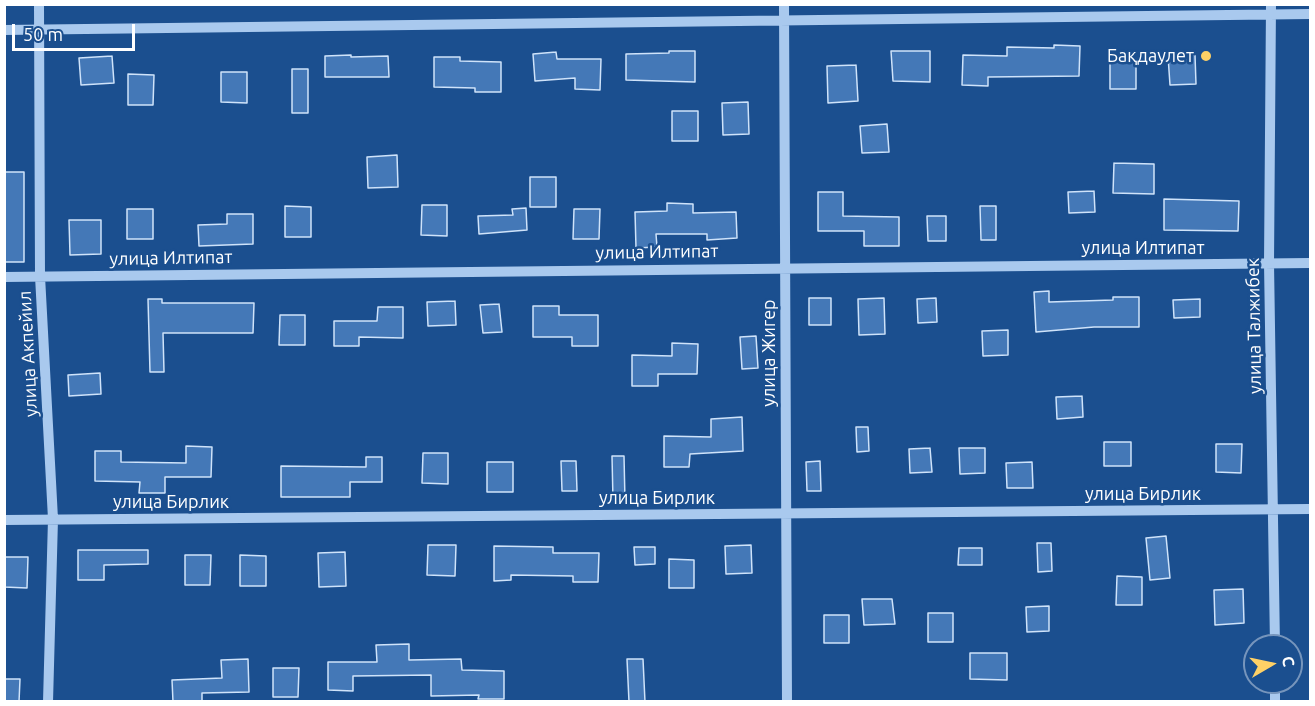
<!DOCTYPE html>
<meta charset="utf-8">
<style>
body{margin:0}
#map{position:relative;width:1315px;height:706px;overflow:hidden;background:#1b4f8f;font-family:Ubuntu,sans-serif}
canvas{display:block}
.frame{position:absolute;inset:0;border:6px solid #fff;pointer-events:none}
.north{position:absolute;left:1243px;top:634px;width:60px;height:60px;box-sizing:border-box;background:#1b4f8f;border:2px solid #7695bc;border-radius:50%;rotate:81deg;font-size:16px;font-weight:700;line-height:24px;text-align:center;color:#fff}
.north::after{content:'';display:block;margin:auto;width:21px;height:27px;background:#ffd166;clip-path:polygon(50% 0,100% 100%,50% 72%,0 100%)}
.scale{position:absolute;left:12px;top:24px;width:123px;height:27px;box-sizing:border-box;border:3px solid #fff;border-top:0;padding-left:8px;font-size:18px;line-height:21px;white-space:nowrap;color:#fff;-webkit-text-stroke:4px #1b4f8f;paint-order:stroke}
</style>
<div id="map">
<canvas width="1315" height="706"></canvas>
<div class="frame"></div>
<div class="north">С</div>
<div class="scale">50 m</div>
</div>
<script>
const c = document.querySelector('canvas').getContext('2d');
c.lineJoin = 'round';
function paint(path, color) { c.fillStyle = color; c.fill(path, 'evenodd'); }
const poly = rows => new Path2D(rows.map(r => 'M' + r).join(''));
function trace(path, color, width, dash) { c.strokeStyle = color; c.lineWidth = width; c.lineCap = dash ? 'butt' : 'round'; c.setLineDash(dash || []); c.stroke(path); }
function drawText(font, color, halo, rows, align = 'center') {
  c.font = font + ' Ubuntu,sans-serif'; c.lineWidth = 5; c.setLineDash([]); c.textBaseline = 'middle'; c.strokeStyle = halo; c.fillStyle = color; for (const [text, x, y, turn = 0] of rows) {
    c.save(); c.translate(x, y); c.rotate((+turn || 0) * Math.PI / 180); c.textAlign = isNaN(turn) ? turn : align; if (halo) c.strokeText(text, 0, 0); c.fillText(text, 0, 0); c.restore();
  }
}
const building = poly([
 [1054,45,1080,46,1079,76,988,77,988,86,962,85,963,55,1007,56,1007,47,1054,48,1054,45],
 [669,51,695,51,695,82,626,80,626,54,669,53,669,51],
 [891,51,930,51,930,82,893,81,891,51],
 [556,52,557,59,601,59,600,90,575,89,575,78,535,81,533,54,556,52],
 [351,55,351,57,388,56,389,77,325,77,325,56,351,55],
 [1195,55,1196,84,1170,85,1168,56,1195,55],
 [112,56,114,83,81,85,79,58,112,56],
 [434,57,460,57,460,61,501,62,501,92,475,92,475,88,434,87,434,57],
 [1110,59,1136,59,1136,89,1110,89,1110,59],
 [856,65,858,101,828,103,827,66,856,65],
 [292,69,308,69,308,113,292,113,292,69],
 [221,72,247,72,247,103,221,102,221,72],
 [128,74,154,75,153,105,128,105,128,74],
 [748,102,749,134,723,135,722,103,748,102],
 [672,111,698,111,698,141,672,141,672,111],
 [887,124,889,152,862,153,860,126,887,124],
 [397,155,398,187,368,188,367,157,397,155],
 [1114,163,1154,164,1154,194,1113,193,1114,163],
 [4,172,24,172,24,262,4,262,4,172],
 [530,177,556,177,556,207,530,207,530,177],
 [1094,191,1095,212,1069,213,1068,192,1094,191],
 [818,192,843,192,843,216,899,217,899,246,864,246,864,231,818,231,818,192],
 [1164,199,1239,201,1238,231,1164,230,1164,199],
 [667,203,693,204,693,213,736,212,737,238,707,240,707,234,656,234,657,247,636,248,635,212,667,211,667,203],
 [422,205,447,205,447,236,421,235,422,205],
 [285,206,311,207,311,237,285,237,285,206],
 [980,206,996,206,996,240,981,240,980,206],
 [526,208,527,230,479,234,478,216,513,215,512,209,526,208],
 [127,209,153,209,153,239,127,239,127,209],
 [574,209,600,209,599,239,573,239,574,209],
 [227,214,253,214,253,244,199,246,198,225,227,224,227,214],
 [927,216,946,216,946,241,928,241,927,216],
 [69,220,101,220,101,254,70,255,69,220],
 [1049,291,1049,302,1113,300,1113,297,1139,297,1139,327,1094,327,1036,332,1034,292,1049,291],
 [809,298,831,298,831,325,809,325,809,298],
 [884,298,885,334,859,335,858,299,884,298],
 [936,298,937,322,918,323,917,299,936,298],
 [148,299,162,299,162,303,254,303,253,333,163,333,164,372,150,372,148,299],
 [1200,299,1200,317,1174,318,1173,300,1200,299],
 [455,301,456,325,428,326,427,302,455,301],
 [499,304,502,332,483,333,480,305,499,304],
 [533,306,559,306,559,315,598,315,598,346,572,346,572,337,533,337,533,306],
 [378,307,403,307,403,338,359,337,359,346,334,346,334,321,377,321,378,307],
 [280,315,305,315,305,345,279,345,280,315],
 [1008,330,1008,355,983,356,982,331,1008,330],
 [756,336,758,368,742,369,740,337,756,336],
 [672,343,698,344,697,374,658,374,658,386,632,386,632,355,672,356,672,343],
 [100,373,101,394,69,396,68,375,100,373],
 [1082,396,1083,417,1057,419,1056,397,1082,396],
 [742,417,743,451,690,454,689,467,664,467,664,436,711,437,711,419,742,417],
 [856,427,868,427,869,451,857,452,856,427],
 [1104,442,1131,442,1131,466,1104,466,1104,442],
 [1216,444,1242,444,1241,473,1216,472,1216,444],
 [186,446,212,447,211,477,165,477,165,493,139,493,140,482,95,481,95,451,121,451,121,462,186,463,186,446],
 [930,448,932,472,910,473,909,449,930,448],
 [959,448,985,448,985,473,960,474,959,448],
 [423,453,448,453,448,484,422,483,423,453],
 [612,456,624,456,625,501,613,501,612,456],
 [366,457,382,457,382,482,350,482,350,497,281,497,281,466,366,467,366,457],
 [561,461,576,461,577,491,562,491,561,461],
 [820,461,821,491,807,491,806,462,820,461],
 [487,462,513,462,513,492,487,492,487,462],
 [1032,462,1033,488,1007,488,1006,463,1032,462],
 [1166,536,1170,578,1150,580,1146,538,1166,536],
 [1037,543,1051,543,1052,571,1038,572,1037,543],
 [428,545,456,545,455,576,427,575,428,545],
 [751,545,752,573,726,574,725,546,751,545],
 [494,546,553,547,553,553,599,553,598,582,573,582,573,576,511,575,511,580,494,581,494,546],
 [634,547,655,547,655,564,635,565,634,547],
 [959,548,982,548,982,565,958,565,959,548],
 [78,550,148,550,148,564,104,565,104,580,78,580,78,550],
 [345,552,346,586,319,587,318,553,345,552],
 [185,555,211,555,210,585,185,585,185,555],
 [240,555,266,556,266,586,240,586,240,555],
 [4,557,28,557,27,588,4,587,4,557],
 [669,559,694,560,694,588,669,588,669,559],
 [1117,576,1142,577,1142,605,1116,605,1117,576],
 [1243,589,1244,623,1215,625,1214,590,1243,589],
 [862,599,892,599,895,624,864,625,862,599],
 [1049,606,1049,631,1027,632,1026,607,1049,606],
 [928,613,953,613,953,642,928,642,928,613],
 [824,615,849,615,849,643,824,643,824,615],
 [409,644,409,660,461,659,462,670,504,671,504,699,478,699,479,695,431,696,431,675,353,676,353,691,328,690,328,662,377,662,376,645,409,644],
 [970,653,1007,653,1007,680,970,679,970,653],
 [248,659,249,692,202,693,202,702,173,702,172,680,222,678,221,660,248,659],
 [627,659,643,659,645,702,629,702,627,659],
 [273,668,299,668,298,697,273,697,273,668],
 [4,679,20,679,19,702,4,702,4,679]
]);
paint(building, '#4478b7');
trace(building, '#cfe3fa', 1.5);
trace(poly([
 [39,4,40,276,53,519,48,702],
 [784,4,787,702],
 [1271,4,1269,263,1275,646],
 [4,30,1310,14],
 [4,277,1310,263],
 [4,520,1310,509],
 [1275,682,1275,702]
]), '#a9c9ee', 10);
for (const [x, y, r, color] of [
 [1206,56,6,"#ffd166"]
]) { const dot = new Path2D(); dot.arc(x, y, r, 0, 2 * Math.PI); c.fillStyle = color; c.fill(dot); trace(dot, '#1b4f8f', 2); }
drawText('18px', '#fff', '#1b4f8f', [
 ["Бақдаулет",1194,56]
], 'right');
drawText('18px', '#fff', '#1b4f8f', [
 ["улица Илтипат",1143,248],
 ["улица Илтипат",657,252,-1],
 ["улица Илтипат",171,258,-1],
 ["улица Талжибек",1254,326,-91],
 ["улица Жигер",769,353,-90],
 ["улица Акпейил",28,354,-93],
 ["улица Бирлик",1143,494],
 ["улица Бирлик",657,498],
 ["улица Бирлик",171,502]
]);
</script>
